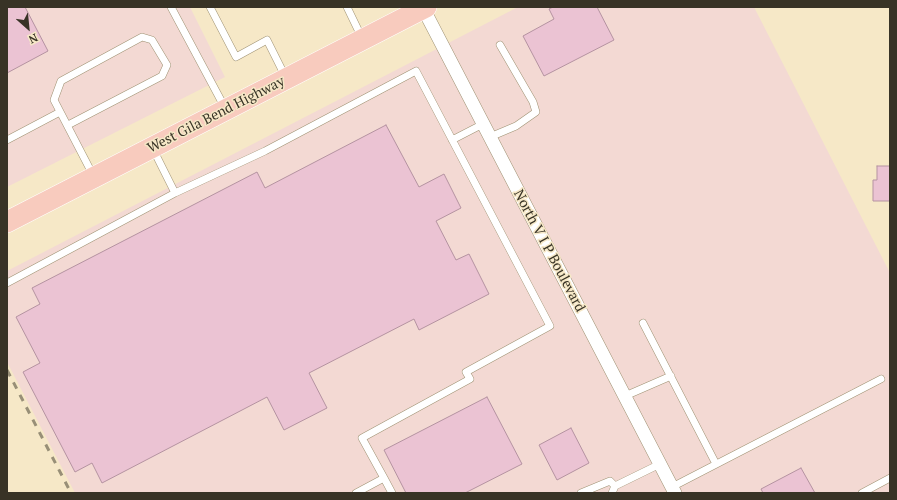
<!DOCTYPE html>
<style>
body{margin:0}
#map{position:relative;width:897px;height:500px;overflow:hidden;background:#f6e8c7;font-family:"PT Serif",serif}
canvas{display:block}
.frame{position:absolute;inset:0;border:8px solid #383326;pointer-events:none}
.north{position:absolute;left:8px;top:8px;width:40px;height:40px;-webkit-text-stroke:3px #f6e8c7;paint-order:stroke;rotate:153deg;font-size:11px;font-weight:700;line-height:16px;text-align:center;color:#383326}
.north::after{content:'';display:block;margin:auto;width:14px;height:18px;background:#383326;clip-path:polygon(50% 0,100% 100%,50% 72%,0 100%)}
</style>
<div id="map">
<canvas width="897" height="500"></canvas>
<div class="frame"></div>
<div class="north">N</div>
</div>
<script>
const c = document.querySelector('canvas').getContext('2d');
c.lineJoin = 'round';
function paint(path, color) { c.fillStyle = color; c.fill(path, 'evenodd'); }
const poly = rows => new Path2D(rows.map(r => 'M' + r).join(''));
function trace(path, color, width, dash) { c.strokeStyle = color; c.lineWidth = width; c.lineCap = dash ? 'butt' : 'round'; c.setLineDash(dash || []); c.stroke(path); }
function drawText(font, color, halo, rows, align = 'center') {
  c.font = font + ' "PT Serif",serif'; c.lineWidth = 3; c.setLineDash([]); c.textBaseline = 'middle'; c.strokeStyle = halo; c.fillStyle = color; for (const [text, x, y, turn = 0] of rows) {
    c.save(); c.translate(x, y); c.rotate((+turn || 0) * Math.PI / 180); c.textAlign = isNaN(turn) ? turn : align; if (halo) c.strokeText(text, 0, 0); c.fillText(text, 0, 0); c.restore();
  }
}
paint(poly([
 [7,7,190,7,225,77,7,187],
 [518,7,754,7,890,273,890,493,75,493,7,362,7,271]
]), '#f3d9d3');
const building = poly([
 [7,7,25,7,48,51,7,73,7,7],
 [553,7,597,7,614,40,544,76,523,36,554,19,549,9,553,7],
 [386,125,419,187,444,174,461,208,436,221,456,260,469,254,489,294,419,330,414,319,309,373,327,408,284,430,267,397,102,483,92,463,75,472,23,372,40,363,16,317,40,304,32,288,257,172,265,188,386,125],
 [877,166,890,166,890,201,873,201,873,180,877,180,877,166],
 [487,397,522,464,465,493,406,493,384,450,487,397],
 [571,428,589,463,557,480,539,445,571,428],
 [801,468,815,493,763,493,761,489,801,468]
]);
paint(building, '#ebc3d3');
trace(building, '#b593a1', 1);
const service = poly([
 [171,7,225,108],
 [210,7,236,57,267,40,286,78],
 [347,7,362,38],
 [68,125,162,76,167,65,152,40,142,37,61,81,54,100,94,177],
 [490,137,516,126,536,112,533,102,500,45],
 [7,140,60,112],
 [452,140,483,124],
 [175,193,265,151,416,71,550,326,466,372,470,379,362,438,384,478],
 [7,283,175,193,153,149],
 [643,323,716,464],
 [625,396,671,376],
 [672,487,881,379],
 [356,493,384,478,392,493],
 [581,493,610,481,615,486],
 [612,493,615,486,660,464],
 [862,493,890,478]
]);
const minor = poly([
 [423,8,675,493]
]);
const primary = poly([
 [7,222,426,7]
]);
trace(service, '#9f9273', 8);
trace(minor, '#9f9273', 14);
trace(primary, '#fff', 22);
trace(service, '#fff', 7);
trace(minor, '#fff', 13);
trace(primary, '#f8cbbe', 21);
trace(poly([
 [7,370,71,493]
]), '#988f77', 3, [7, 7]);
drawText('14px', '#383326', '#f6e8c7', [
 ["West Gila Bend Highway",216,115,-27],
 ["North V I P Boulevard",549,251,62]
]);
</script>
